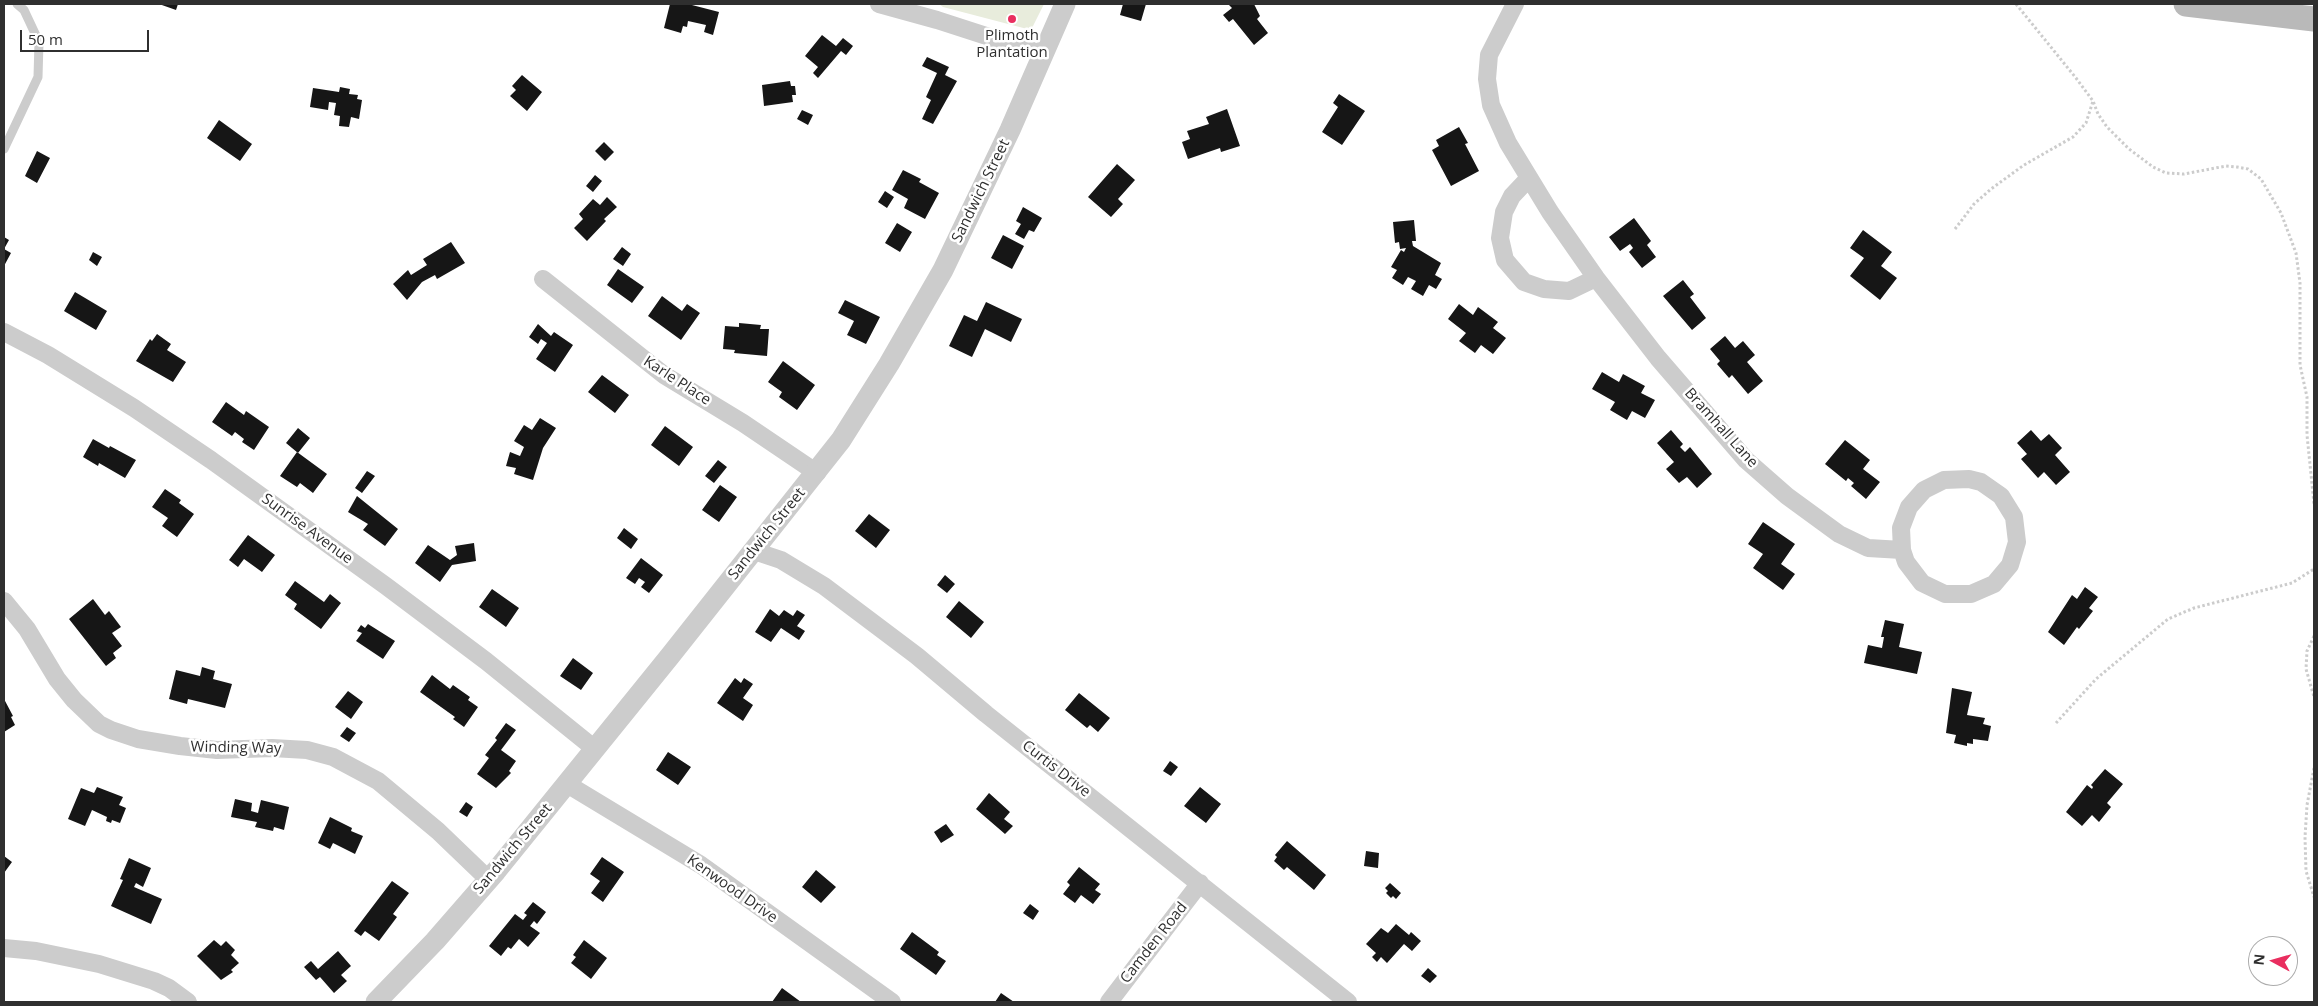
<!DOCTYPE html>
<style>
body{margin:0}
#map{position:relative;width:2318px;height:1006px;overflow:hidden;background:#fff;font-family:"Open Sans",sans-serif}
canvas{display:block}
.frame{position:absolute;inset:0;border:5px solid #2f2f2f;pointer-events:none}
.north{position:absolute;left:2248px;top:936px;width:50px;height:50px;box-sizing:border-box;background:#fff;border:1px solid #acacac;border-radius:50%;rotate:276deg;font-size:14px;font-weight:700;line-height:20px;text-align:center;color:#2f2f2f}
.north::after{content:'';display:block;margin:auto;width:18px;height:22px;background:#e92e5f;clip-path:polygon(50% 0,100% 100%,50% 72%,0 100%)}
.scale{position:absolute;left:20px;top:30px;width:129px;height:22px;box-sizing:border-box;border:2px solid #2f2f2f;border-top:0;padding-left:6px;font-size:15px;line-height:18px;white-space:nowrap;color:#2f2f2f;-webkit-text-stroke:4px #fff;paint-order:stroke}
</style>
<div id="map">
<canvas width="2318" height="1006"></canvas>
<div class="frame"></div>
<div class="north">N</div>
<div class="scale">50 m</div>
</div>
<script>
const c = document.querySelector('canvas').getContext('2d');
c.lineJoin = 'round';
function paint(path, color) { c.fillStyle = color; c.fill(path, 'evenodd'); }
const poly = rows => new Path2D(rows.map(r => 'M' + r).join(''));
function trace(path, color, width, dash) { c.strokeStyle = color; c.lineWidth = width; c.lineCap = dash ? 'butt' : 'round'; c.setLineDash(dash || []); c.stroke(path); }
function drawText(font, color, halo, rows, align = 'center') {
  c.font = font + ' "Open Sans",sans-serif'; c.lineWidth = 5; c.setLineDash([]); c.textBaseline = 'middle'; c.strokeStyle = halo; c.fillStyle = color; for (const [text, x, y, turn = 0] of rows) {
    c.save(); c.translate(x, y); c.rotate((+turn || 0) * Math.PI / 180); c.textAlign = isNaN(turn) ? turn : align; if (halo) c.strokeText(text, 0, 0); c.fillText(text, 0, 0); c.restore();
  }
}
paint(poly([
 [939,4,1044,4,1031,30,943,7]
]), '#e8ecdc');
paint(poly([
 [159,4,178,4,176,10],
 [670,4,693,4,692,5,719,12,713,35,704,32,706,25,688,21,687,27,683,26,681,33,664,28],
 [1123,4,1146,4,1141,21,1120,15],
 [1228,4,1254,4,1260,16,1257,19,1268,33,1254,45,1233,19,1229,22,1223,15,1232,8],
 [822,35,836,46,843,38,853,46,846,55,841,51,818,78,813,73,818,67,805,56],
 [927,57,949,67,945,75,957,81,933,124,922,119,931,100,926,97,937,73,922,66],
 [522,75,542,92,527,111,510,96,516,90,512,86],
 [790,81,791,86,795,86,796,95,792,95,793,102,764,106,762,85],
 [340,87,350,89,349,94,358,95,357,99,362,100,359,119,351,117,349,127,339,126,340,116,334,115,336,103,329,102,328,110,310,107,313,88,339,92],
 [1339,94,1365,111,1342,145,1322,132,1338,107,1333,103],
 [1227,109,1240,146,1221,152,1220,148,1188,159,1182,142,1190,139,1187,131,1209,124,1206,117],
 [802,110,813,115,808,125,797,119],
 [219,120,252,144,240,161,207,138],
 [1459,127,1468,143,1465,144,1479,171,1451,186,1432,150,1439,146,1436,140],
 [604,142,614,152,605,161,595,151],
 [37,151,50,158,37,183,25,176],
 [1117,164,1135,180,1118,199,1123,204,1111,217,1088,197],
 [903,170,921,179,919,182,939,193,925,219,904,208,908,199,892,190],
 [595,175,602,181,593,192,586,186],
 [885,191,894,197,887,208,878,202],
 [607,197,617,207,604,219,606,221,587,241,574,228,583,219,579,214,593,199,600,205],
 [1023,207,1042,218,1034,232,1029,230,1024,239,1015,234,1021,224,1016,221],
 [1634,218,1651,241,1647,245,1656,257,1642,268,1629,252,1633,248,1630,244,1620,251,1609,237],
 [1414,220,1416,241,1412,241,1413,246,1441,263,1435,275,1442,279,1436,289,1429,285,1423,296,1411,289,1416,281,1408,277,1403,285,1392,278,1397,270,1391,267,1401,250,1404,252,1406,248,1400,249,1399,242,1395,243,1393,222],
 [897,223,912,232,900,252,885,243],
 [1863,230,1892,252,1881,266,1897,278,1880,300,1850,276,1864,258,1850,248],
 [1003,235,1024,246,1012,269,991,258],
 [4,237,9,240,4,249,11,253,4,266],
 [451,242,465,263,437,279,435,275,422,282,407,300,393,284,408,270,411,275,427,265,423,259],
 [622,247,631,254,623,266,613,259],
 [93,252,102,257,97,266,89,260],
 [618,269,644,287,632,303,607,285],
 [1683,280,1694,294,1690,297,1706,318,1692,330,1663,296],
 [75,292,107,311,96,330,64,311],
 [662,296,682,311,687,304,700,313,681,340,648,316],
 [845,300,880,317,866,344,847,335,854,321,838,313],
 [986,302,1022,319,1011,342,985,329,972,357,949,346,964,315,977,321],
 [1459,304,1473,315,1478,307,1498,322,1493,328,1506,338,1493,354,1481,345,1475,353,1459,341,1466,333,1448,319],
 [739,323,761,325,760,329,769,329,767,356,734,353,735,350,723,349,725,326,739,327],
 [538,324,551,336,554,332,573,345,555,372,536,359,547,343,541,339,538,344,529,337],
 [157,334,171,344,167,350,186,362,173,382,136,361,150,339,152,341],
 [1725,336,1735,348,1743,341,1755,355,1747,362,1763,381,1748,394,1732,375,1729,378,1717,364,1720,361,1710,349],
 [783,361,815,385,797,410,779,397,782,392,768,382],
 [1602,372,1619,382,1623,374,1645,386,1641,393,1655,400,1645,418,1632,411,1627,420,1610,410,1615,402,1592,389],
 [602,375,629,395,615,413,588,392],
 [226,402,244,415,246,411,269,427,254,450,242,442,244,439,235,432,232,436,212,422],
 [540,418,556,428,543,448,533,480,514,474,516,468,506,466,510,452,520,456,524,447,514,441,524,425,532,430],
 [665,426,693,447,679,466,651,445],
 [298,428,310,438,298,453,286,443],
 [1671,430,1683,444,1680,447,1685,452,1690,447,1712,474,1697,488,1687,477,1679,483,1666,469,1674,462,1657,443],
 [2031,430,2041,441,2049,434,2062,448,2055,455,2070,472,2056,485,2044,472,2038,478,2021,459,2027,454,2017,443],
 [93,439,109,448,110,446,136,460,125,478,99,463,98,466,83,457],
 [1845,440,1870,460,1863,469,1880,482,1866,499,1851,486,1854,483,1848,478,1846,481,1825,464],
 [297,452,327,474,313,493,300,483,297,487,280,476],
 [718,460,727,467,714,483,705,476],
 [367,471,375,476,362,493,355,488],
 [720,485,737,497,719,522,702,510],
 [165,489,181,500,179,503,194,514,177,537,162,526,168,518,152,507],
 [357,496,398,529,385,546,363,530,368,524,348,512],
 [869,514,890,530,876,548,855,531],
 [1763,522,1795,544,1781,564,1795,574,1783,590,1753,568,1763,554,1748,544],
 [624,528,638,539,631,549,617,538],
 [248,535,275,555,262,572,244,559,238,567,229,560],
 [474,543,476,561,452,565,440,582,415,563,428,545,450,560,457,555,455,546],
 [641,558,663,575,649,593,641,587,645,582,639,578,635,584,626,578],
 [945,575,955,584,947,593,937,585],
 [295,581,324,602,330,594,341,603,321,629,294,609,297,604,285,595],
 [2085,587,2098,597,2089,608,2093,611,2079,629,2077,627,2064,645,2048,632,2072,595,2077,599],
 [492,589,519,608,506,627,479,607],
 [93,599,105,615,109,611,121,627,112,633,122,646,113,653,116,658,106,666,69,619],
 [959,601,984,622,971,638,946,617],
 [770,609,779,616,784,610,793,616,797,610,805,615,797,626,805,631,799,640,781,628,771,642,755,632],
 [1885,620,1904,624,1899,647,1922,652,1917,674,1864,663,1868,645,1882,648,1884,637,1881,637],
 [368,624,395,641,383,659,356,641,362,633,357,631,361,625,365,628],
 [573,658,593,673,581,690,560,676],
 [202,667,215,671,213,679,232,684,225,708,188,699,187,704,169,699,176,670,200,676],
 [432,675,450,689,453,685,470,697,468,700,478,707,464,727,453,719,455,717,420,692],
 [735,678,741,683,744,678,753,684,743,698,753,705,743,721,717,703],
 [1952,688,1972,692,1967,715,1985,718,1983,724,1991,726,1988,741,1973,739,1973,744,1967,743,1967,746,1954,743,1956,735,1946,733],
 [348,691,363,702,351,719,335,707],
 [1079,693,1110,718,1098,732,1090,725,1087,728,1065,710],
 [4,699,13,716,11,717,15,725,4,732],
 [506,723,516,730,501,750,516,761,509,771,511,773,496,788,477,774,489,758,485,755,497,740,495,738],
 [347,727,356,733,349,742,340,736],
 [668,752,691,767,678,785,656,770],
 [1170,761,1178,767,1171,776,1163,771],
 [2105,769,2123,784,2107,803,2111,807,2099,822,2092,815,2082,826,2066,812,2087,785,2092,789,2093,787,2091,785],
 [97,787,123,797,119,805,126,808,120,823,112,820,111,823,106,821,107,817,92,810,85,826,68,819,81,788,94,793],
 [1200,787,1221,804,1206,823,1184,806],
 [989,793,1010,812,1004,819,1013,826,1005,834,976,809],
 [235,799,252,803,251,811,258,813,261,800,289,807,284,830,274,827,273,831,255,827,257,822,231,817],
 [466,802,473,807,467,817,459,812],
 [330,817,352,828,351,831,363,836,355,854,333,843,330,849,318,843],
 [946,824,954,835,941,843,934,832],
 [1287,841,1326,875,1314,890,1287,867,1284,870,1274,861,1277,857,1275,855],
 [1366,851,1379,853,1378,868,1364,866],
 [4,856,12,862,4,873],
 [602,857,624,872,603,902,591,893,600,881,590,874],
 [129,858,151,868,143,887,136,883,134,887,162,899,151,924,111,906,123,880,120,879],
 [1079,867,1100,884,1095,890,1101,894,1093,904,1081,895,1075,903,1063,894,1070,885,1067,882],
 [816,870,836,887,821,903,802,887],
 [392,881,409,893,393,914,397,917,379,941,365,931,361,936,354,931],
 [1390,883,1401,893,1396,899,1393,896,1391,898,1386,893,1388,891,1385,888],
 [533,902,546,912,537,924,534,921,530,926,540,933,528,947,519,939,511,949,508,947,501,956,489,946,515,914,523,920,527,915,524,913],
 [1030,904,1039,911,1033,920,1023,913],
 [1396,924,1409,935,1411,932,1421,941,1412,951,1404,944,1387,963,1381,957,1377,962,1372,957,1376,953,1366,944,1381,928,1388,933],
 [912,932,939,952,937,955,946,961,936,975,900,949],
 [214,940,221,946,226,941,235,950,231,955,239,963,231,970,233,972,221,980,197,956],
 [584,940,607,958,591,979,571,963,576,957,573,955],
 [338,951,351,966,341,975,347,981,334,993,320,977,316,980,304,967,311,961,318,969],
 [1428,968,1437,976,1430,983,1421,976],
 [782,988,801,1002,772,1002],
 [1001,993,1014,1002,995,1002]
]), '#161616');
trace(poly([
 [2016,4,2076,78,2093,101,2098,114,2107,127,2129,149,2153,167,2166,173,2184,174,2226,166,2237,167,2248,169,2261,179,2281,213,2296,253,2300,283,2300,365,2307,397,2307,435,2314,504],
 [1955,229,1974,204,1991,189,2024,165,2073,137,2086,123,2093,101],
 [2314,636,2307,651,2306,669,2314,697],
 [2056,723,2096,679,2168,619,2194,608,2292,583,2314,569],
 [2314,768,2307,805,2305,837,2306,871,2314,897]
]), '#ccc', 3, [2.5, 2.5]);
trace(poly([
 [4,149,38,77,39,42,24,10,17,4]
]), '#ccc', 9);
trace(poly([
 [879,4,937,20,1042,54],
 [1515,4,1489,55,1487,79,1491,105,1508,143,1550,212,1596,278,1658,358,1746,460,1787,496,1839,534,1868,548,1902,550,1901,528,1909,507,1924,490,1944,480,1969,479,1981,482,2001,496,2014,517,2017,542,2010,565,1994,584,1971,594,1945,594,1922,583,1906,562,1902,550],
 [1529,178,1512,196,1504,212,1500,238,1505,260,1524,282,1544,289,1569,291,1596,278],
 [543,279,664,375,743,423,817,473],
 [4,332,48,355,134,408,211,460,386,586,486,661,595,749],
 [754,551,781,560,824,586,917,656,986,714,1348,1002],
 [4,601,27,629,57,679,74,700,99,724,111,730,138,739,180,746,217,750,272,748,307,750,333,757,378,781,438,831,488,879],
 [567,784,701,865,892,1002],
 [4,948,36,951,99,964,154,981,169,988,188,1002],
 [1109,1002,1200,883]
]), '#ccc', 18);
trace(poly([
 [376,1002,435,941,496,871,670,656,841,440,889,364,943,270,1010,130,1065,4]
]), '#ccc', 21);
trace(poly([
 [2186,4,2314,19]
]), '#b9b9b9', 25);
for (const [x, y, r, color] of [
 [1012,19,5,"#e92e5f"]
]) { const dot = new Path2D(); dot.arc(x, y, r, 0, 2 * Math.PI); c.fillStyle = color; c.fill(dot); trace(dot, '#fff', 2); }
drawText('15px', '#2f2f2f', '#fff', [
 ["Plimoth",1012,36],
 ["Plantation",1012,53]
]);
drawText('15px', '#2f2f2f', '#fff', [
 ["Sandwich Street",981,191,-64],
 ["Karle Place",677,381,33],
 ["Bramhall Lane",1721,428,48],
 ["Sunrise Avenue",307,529,36],
 ["Sandwich Street",767,534,-51],
 ["Winding Way",236,748,1],
 ["Curtis Drive",1056,769,38],
 ["Sandwich Street",513,849,-50],
 ["Kenwood Drive",732,889,35],
 ["Camden Road",1154,943,-52]
]);
</script>
